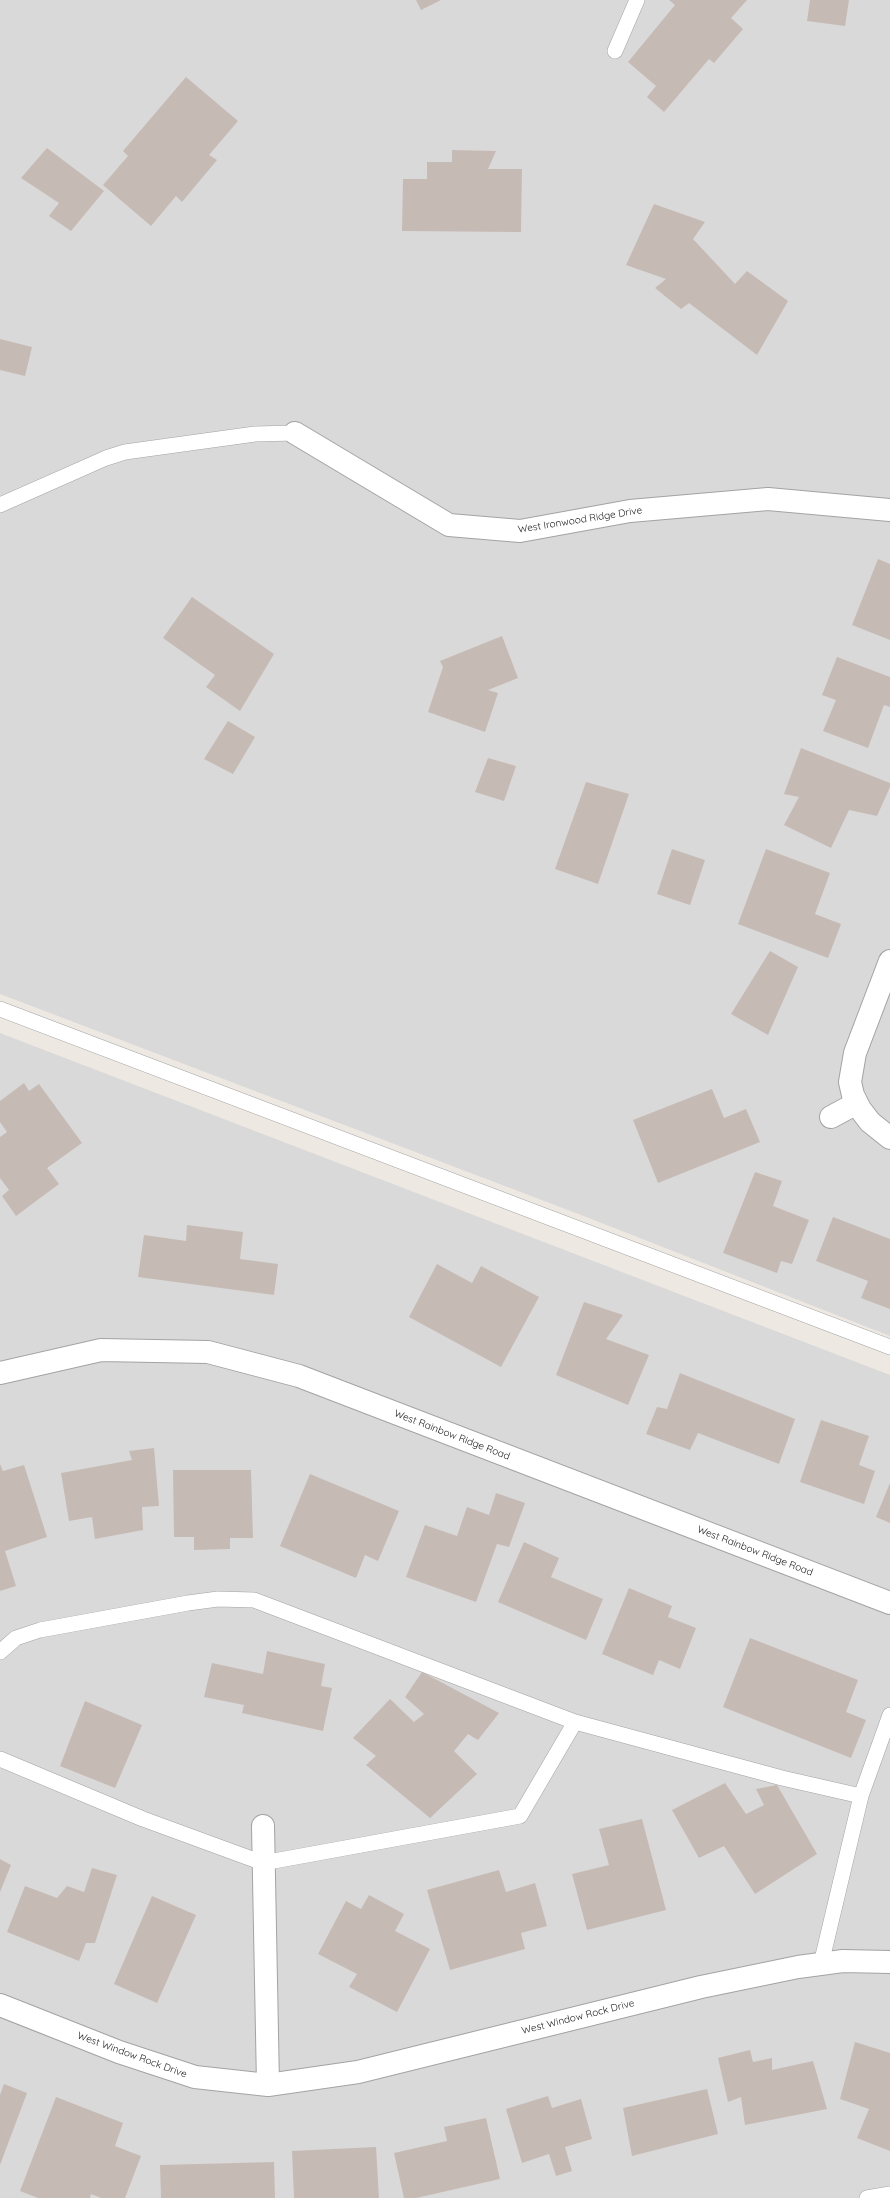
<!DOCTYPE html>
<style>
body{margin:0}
canvas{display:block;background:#eee8e2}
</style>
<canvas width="890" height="2198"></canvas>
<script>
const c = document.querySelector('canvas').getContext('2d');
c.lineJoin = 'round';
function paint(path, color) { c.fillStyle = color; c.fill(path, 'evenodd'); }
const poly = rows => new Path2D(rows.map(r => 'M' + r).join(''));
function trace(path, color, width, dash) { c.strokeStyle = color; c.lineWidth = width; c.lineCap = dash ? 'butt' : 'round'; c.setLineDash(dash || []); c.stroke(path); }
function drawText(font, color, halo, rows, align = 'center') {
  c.font = font + ' Quicksand,sans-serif'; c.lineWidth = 3; c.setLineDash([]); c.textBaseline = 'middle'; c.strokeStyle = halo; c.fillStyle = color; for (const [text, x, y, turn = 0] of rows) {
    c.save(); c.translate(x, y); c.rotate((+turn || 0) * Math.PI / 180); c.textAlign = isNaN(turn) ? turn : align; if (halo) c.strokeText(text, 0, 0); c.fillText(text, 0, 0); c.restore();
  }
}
paint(poly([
 [0,0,890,0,890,1336,581,1215,0,994],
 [0,1033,890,1375,890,2198,0,2198]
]), '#dad9d9');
paint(poly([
 [416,0,441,0,421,10],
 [669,0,747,0,731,18,743,29,714,63,709,59,664,112,647,97,656,86,628,62,675,5],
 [810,0,849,0,845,26,807,21],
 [186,77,238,121,209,155,217,160,182,202,176,196,151,226,103,185,128,156,123,151],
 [47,148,104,191,71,231,49,216,59,203,21,178],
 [452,150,496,151,488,169,522,169,521,232,402,231,403,179,427,179,427,162,452,162],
 [654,204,705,222,693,239,735,284,747,271,788,301,757,355,689,303,681,309,655,288,666,279,626,265],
 [0,339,32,347,25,376,0,370],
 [878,559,890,564,890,640,852,625],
 [192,597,274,654,240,711,206,687,215,675,163,638],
 [502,636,518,678,488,690,498,693,485,732,428,712,443,667,440,661],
 [837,657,890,677,890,707,884,705,868,748,823,731,836,700,822,695],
 [228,721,255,737,233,774,204,759],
 [801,748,890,783,890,787,877,816,849,810,831,848,784,825,799,797,784,794],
 [488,758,516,766,504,801,475,792],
 [586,782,629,794,598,884,555,869],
 [672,849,705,860,690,905,657,894],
 [766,849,830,873,815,914,841,924,828,958,738,924],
 [770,951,798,967,768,1035,731,1014],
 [24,1083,29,1091,39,1084,82,1143,47,1168,59,1184,16,1216,2,1196,9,1190,0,1178,0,1137,7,1132,0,1122,0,1101],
 [712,1089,724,1118,746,1109,760,1142,658,1183,633,1120],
 [755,1172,782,1181,773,1206,809,1220,792,1264,781,1261,777,1273,723,1253],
 [833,1217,890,1239,890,1309,861,1298,868,1281,816,1261],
 [187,1225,243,1232,240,1259,278,1264,274,1295,138,1277,144,1235,186,1241],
 [437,1264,472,1283,481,1266,539,1297,501,1367,409,1317],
 [584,1302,623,1315,606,1339,649,1355,628,1405,556,1375],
 [680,1373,795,1419,779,1464,698,1433,690,1450,646,1434,657,1407,667,1409],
 [821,1420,869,1436,859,1465,875,1471,864,1504,800,1482],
 [154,1448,159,1506,142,1507,143,1530,95,1539,92,1517,69,1521,61,1473,132,1460,129,1451],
 [0,1464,3,1471,24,1465,47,1537,5,1551,16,1586,0,1591],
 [173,1470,251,1470,253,1538,230,1538,230,1549,194,1550,194,1537,174,1537],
 [310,1474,399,1511,378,1561,365,1555,356,1578,280,1546],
 [890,1483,890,1523,876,1517],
 [496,1493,525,1503,509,1547,497,1544,476,1602,406,1577,425,1525,457,1536,467,1507,489,1515],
 [524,1542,559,1558,551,1577,603,1599,586,1640,498,1602],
 [629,1588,672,1606,668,1617,696,1628,680,1669,659,1660,653,1675,602,1654],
 [750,1638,858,1680,846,1712,866,1720,851,1758,723,1707],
 [267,1651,325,1664,321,1686,332,1688,323,1731,242,1713,244,1705,204,1697,212,1663,263,1674],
 [422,1672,499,1713,478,1740,468,1734,454,1751,477,1774,430,1818,366,1765,376,1756,353,1738,390,1699,414,1722,424,1714,405,1697],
 [85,1701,142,1725,115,1788,60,1766],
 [725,1783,746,1814,764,1805,756,1789,777,1785,817,1854,755,1894,724,1846,699,1858,672,1810],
 [642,1819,666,1910,587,1930,572,1874,609,1865,599,1829],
 [0,1859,11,1865,0,1892],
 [92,1868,117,1875,95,1943,86,1943,79,1961,7,1932,25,1886,57,1898,67,1886,84,1892],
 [499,1870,506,1892,535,1883,547,1926,521,1933,525,1949,450,1970,427,1890],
 [369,1895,404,1914,395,1931,430,1949,397,2012,349,1987,357,1974,318,1954,346,1901,361,1909],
 [152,1896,196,1915,157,2003,114,1984],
 [855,2042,890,2053,890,2151,857,2138,869,2109,840,2099],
 [750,2050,753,2062,772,2058,772,2070,813,2061,827,2109,745,2125,741,2097,728,2102,718,2058],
 [4,2084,27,2093,0,2165,0,2095],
 [707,2089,718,2134,632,2156,623,2108],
 [548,2096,552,2108,581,2099,592,2139,565,2147,572,2171,556,2176,549,2154,522,2163,506,2109],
 [56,2097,123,2123,115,2146,141,2156,125,2198,101,2198,91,2194,90,2198,38,2198,20,2191],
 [486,2118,500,2179,416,2198,404,2198,394,2153,447,2141,444,2127],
 [376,2147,379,2198,294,2198,292,2151],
 [274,2162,275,2198,161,2198,160,2165]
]), '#c6bab5');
const lane = poly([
 [615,51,637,0],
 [0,505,106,458,125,452,255,434,295,433],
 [0,1009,890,1347],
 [0,1652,16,1638,40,1630,188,1603,218,1599,254,1600,575,1722,782,1778,861,1796],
 [0,1759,143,1819,263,1863,520,1816,575,1722],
 [821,1964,861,1796,890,1715],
 [867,2198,890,2194]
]);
const street = poly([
 [295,433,449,525,520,531,630,511,768,499,890,510],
 [890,961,855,1053,850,1082,853,1095,860,1109,870,1122,890,1138],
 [831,1117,857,1103],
 [0,1373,101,1350,208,1352,299,1376,890,1603],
 [263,1826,268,2085],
 [0,2005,119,2052,195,2077,268,2085,358,2072,701,1987,798,1967,843,1961,890,1962]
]);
trace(lane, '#a3a3a3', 16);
trace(street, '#a3a3a3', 24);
trace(lane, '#fff', 15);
trace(street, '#fff', 22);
drawText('10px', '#1c1c1c', '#fff', [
 ["West Ironwood Ridge Drive",580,520,-9],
 ["West Rainbow Ridge Road",452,1435,21],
 ["West Rainbow Ridge Road",755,1551,21],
 ["West Window Rock Drive",578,2017,-14],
 ["West Window Rock Drive",132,2055,20]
]);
</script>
